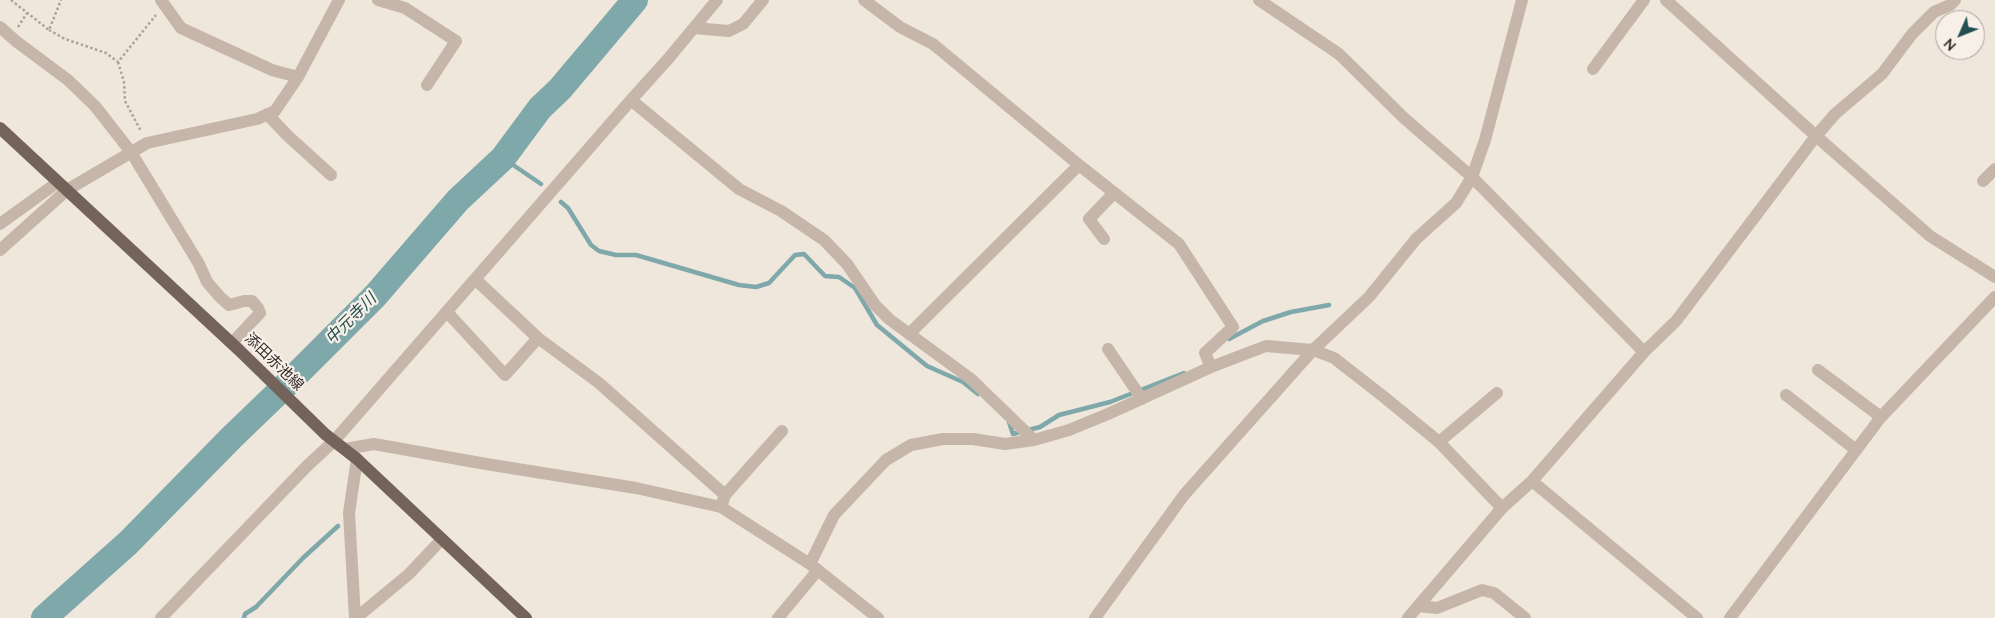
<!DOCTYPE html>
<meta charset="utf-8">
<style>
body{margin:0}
#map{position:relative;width:1995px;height:618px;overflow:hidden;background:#efe6dc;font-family:Mulish,sans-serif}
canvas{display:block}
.north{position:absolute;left:1935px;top:10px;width:50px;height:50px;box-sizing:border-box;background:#f7f0e8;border:1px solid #a9a29b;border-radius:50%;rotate:226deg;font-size:14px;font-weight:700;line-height:20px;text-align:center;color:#342c28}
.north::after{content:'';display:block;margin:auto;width:18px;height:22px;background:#224e51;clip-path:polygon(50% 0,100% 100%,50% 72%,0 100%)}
</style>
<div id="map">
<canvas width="1995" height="618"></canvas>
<div class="north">N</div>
</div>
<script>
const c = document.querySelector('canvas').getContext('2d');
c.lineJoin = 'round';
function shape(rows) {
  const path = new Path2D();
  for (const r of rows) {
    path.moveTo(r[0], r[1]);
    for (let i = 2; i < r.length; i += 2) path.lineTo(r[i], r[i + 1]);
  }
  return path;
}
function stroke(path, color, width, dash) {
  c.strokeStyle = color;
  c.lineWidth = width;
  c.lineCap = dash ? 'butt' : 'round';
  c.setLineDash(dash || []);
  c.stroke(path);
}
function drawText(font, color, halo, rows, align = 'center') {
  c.font = font + ' Mulish,"Noto Sans JP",sans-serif';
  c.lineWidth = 4.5;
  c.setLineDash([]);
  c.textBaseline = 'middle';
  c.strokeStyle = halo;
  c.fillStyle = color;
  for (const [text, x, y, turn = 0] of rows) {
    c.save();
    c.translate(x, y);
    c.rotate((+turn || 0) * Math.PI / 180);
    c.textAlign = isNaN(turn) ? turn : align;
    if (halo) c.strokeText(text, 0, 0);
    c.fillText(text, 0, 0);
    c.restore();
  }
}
const stream = shape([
 [503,158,541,184],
 [561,202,568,208,591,245,599,251,616,255,636,255,739,285,756,287,769,283,795,255,804,254,825,276,839,277,855,288,877,325,927,366,963,382,978,394],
 [1229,339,1263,321,1291,312,1329,305],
 [1009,422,1013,434,1040,427,1059,415,1110,402,1184,373],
 [244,618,245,614,256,607,303,558,338,526]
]);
const river = shape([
 [44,618,128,543,232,437,283,388,375,296,458,200,503,158,540,108,560,89,635,0]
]);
const path = shape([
 [11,0,49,30,61,0],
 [18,27,27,13],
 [49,30,65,39,106,53,118,62,156,15],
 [118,62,124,82,125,101,141,131]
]);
const minor = shape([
 [161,0,181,28,272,70,298,77],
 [378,0,405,8,456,41,427,85],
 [864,0,900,27,933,44,1079,165],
 [1259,0,1339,54,1404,118,1472,177,1644,352],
 [1666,0,1816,136,1930,236,1995,277],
 [0,27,17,42,68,80,95,106,131,152,199,264,207,282,220,297,229,305,244,301,252,301,258,308,260,313,232,343],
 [694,28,729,31,743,24,763,0],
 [1593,69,1644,0],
 [631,100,739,189,781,211,824,240,847,264,875,305,889,319,971,379,1034,440],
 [267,114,288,136,331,175],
 [1983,181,1995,169],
 [0,224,58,182],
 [1104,239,1089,219,1114,193],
 [0,250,67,190,147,143,257,119,275,111,298,77,339,0],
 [475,279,538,338,599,383,725,495,721,507],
 [447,312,505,375,538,338],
 [909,334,1079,165,1179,244,1233,327,1205,353,1211,367],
 [1108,349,1142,399],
 [1818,370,1881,417,1995,297],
 [1786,395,1856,450],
 [1439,442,1497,393],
 [345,449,374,444,486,464,636,488,721,507,810,564,878,618],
 [1532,481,1697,618],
 [725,495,782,431],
 [810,564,834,515,886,460,911,445,943,439,973,439,1005,444,1034,440,1069,430,1108,414,1211,367,1266,346,1313,350,1334,358,1384,397,1439,442,1502,508],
 [1419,606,1437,608,1482,590,1494,593,1525,618],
 [161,618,307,466,334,441,631,100,668,59,717,0],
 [355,618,349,513,357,459],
 [356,618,409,574,442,539],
 [778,618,818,570],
 [1095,618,1184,495,1313,350,1369,297,1416,239,1456,203,1472,177,1485,140,1522,0],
 [1408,618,1502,508,1532,481,1644,352,1676,321,1816,136,1835,114,1882,74,1912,34,1934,12,1950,5,1955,0],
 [1730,618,1881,417]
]);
const major = shape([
 [0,128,239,350,325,434,357,459,526,618]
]);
const streetNames = [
 ["添田赤池線",274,362,44]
];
const waterNames = [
 ["中元寺川",351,319,-45]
];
stroke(stream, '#7ea8a9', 4.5);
stroke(river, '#7ea8a9', 26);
stroke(path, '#b1a094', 2.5, [2.5, 2.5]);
stroke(minor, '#c6b6a9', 12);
stroke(major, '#74635b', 12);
drawText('15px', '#342c28', '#f7f0e8', streetNames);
drawText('italic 16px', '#224e51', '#f7f0e8', waterNames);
</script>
